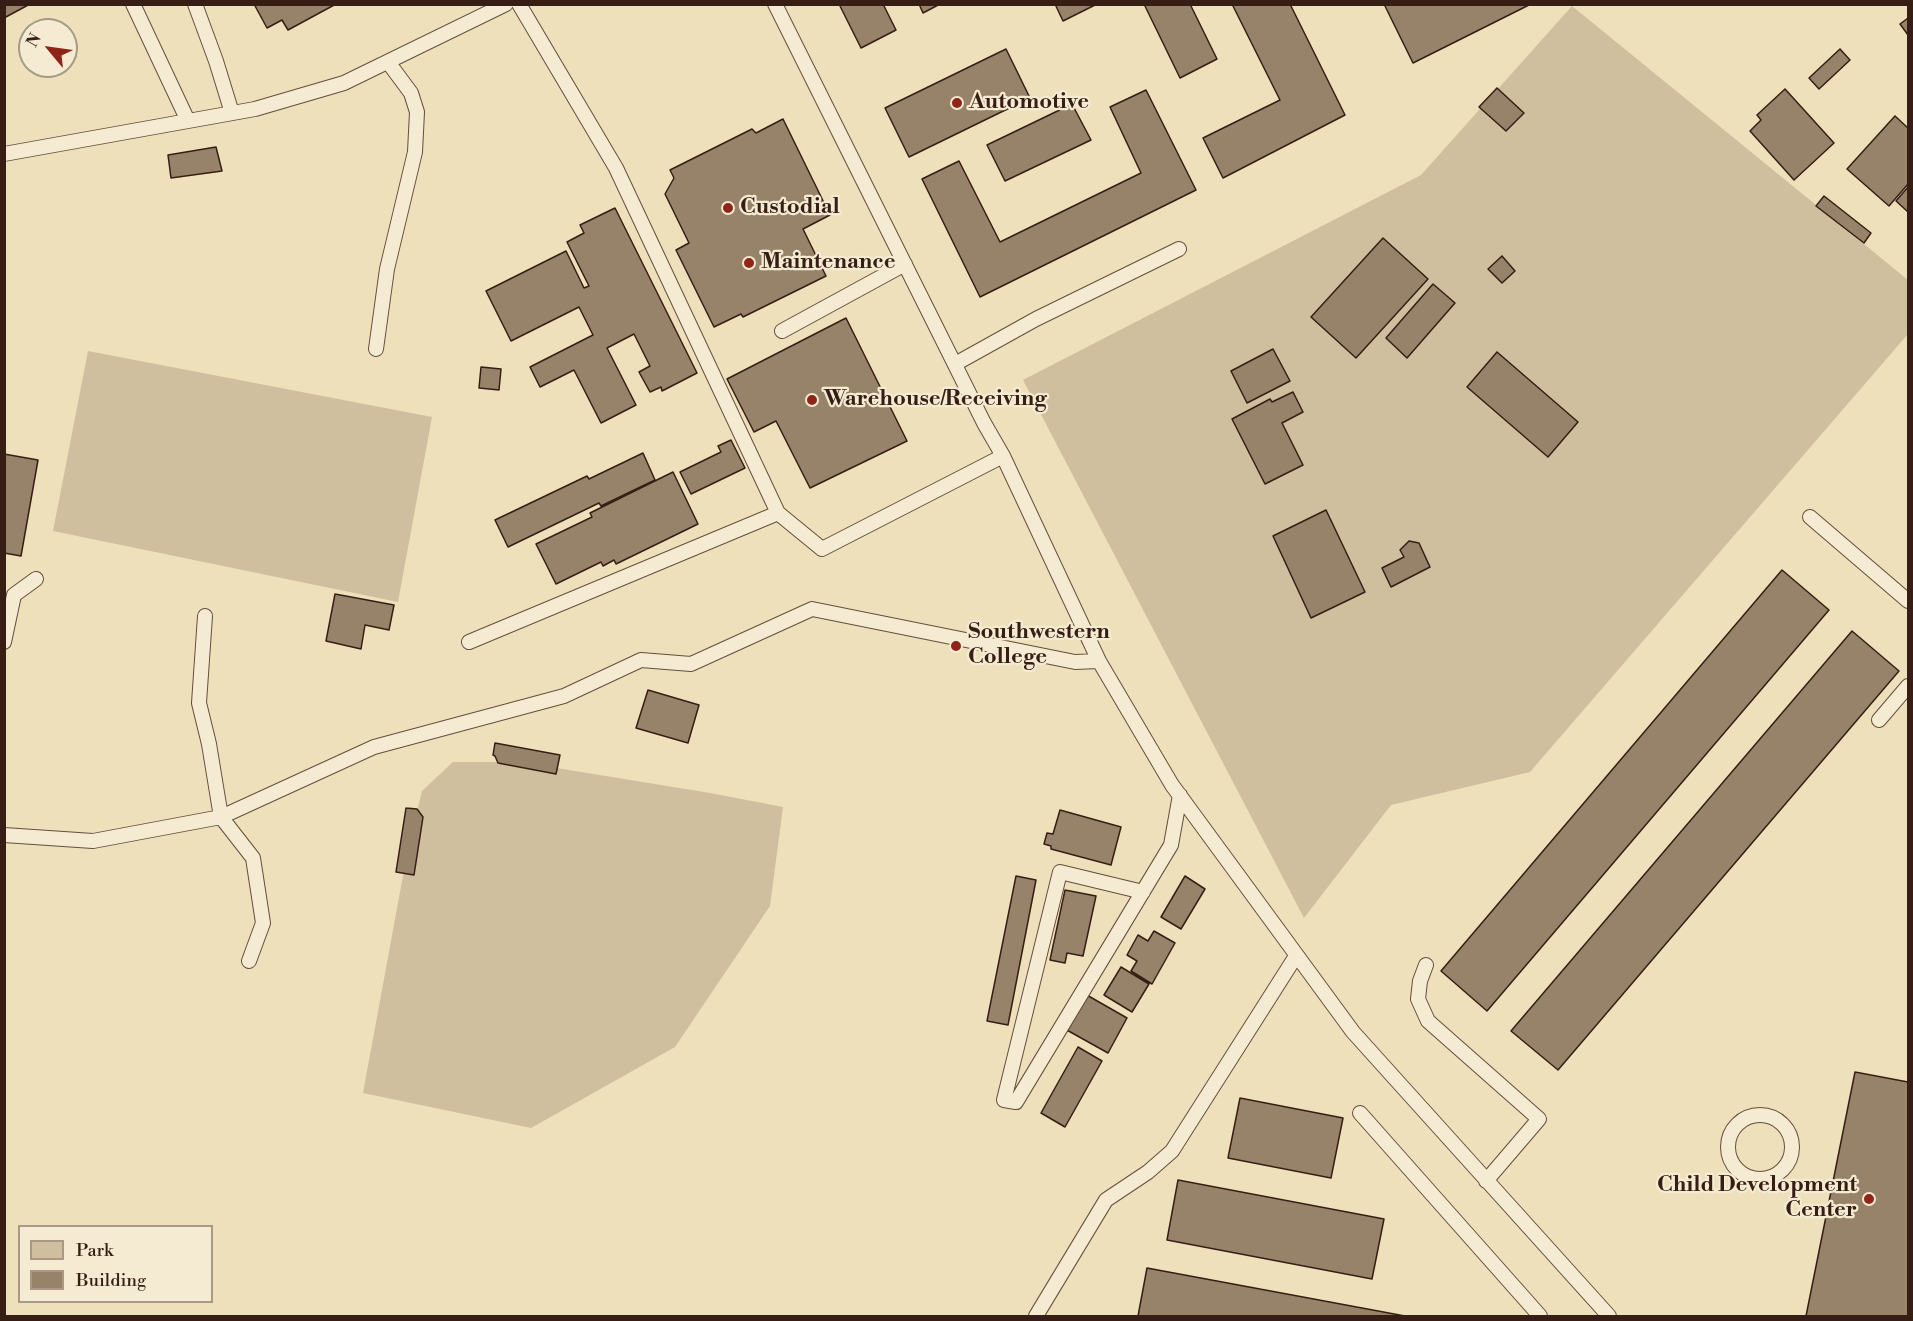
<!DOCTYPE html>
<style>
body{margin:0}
#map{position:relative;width:1913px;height:1321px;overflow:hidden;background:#eee0ba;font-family:"Libre Bodoni",serif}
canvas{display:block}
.frame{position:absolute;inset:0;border:6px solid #371e14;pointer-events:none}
.legend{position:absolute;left:18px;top:1225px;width:195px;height:78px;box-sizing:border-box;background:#f4ebd2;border:2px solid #a89986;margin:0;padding:8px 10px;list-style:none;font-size:18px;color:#371e14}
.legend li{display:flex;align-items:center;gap:12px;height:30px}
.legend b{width:30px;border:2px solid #a89986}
.north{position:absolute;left:18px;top:18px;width:60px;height:60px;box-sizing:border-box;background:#f4ebd2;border:2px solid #a89986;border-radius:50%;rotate:299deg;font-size:16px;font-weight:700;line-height:24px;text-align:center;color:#371e14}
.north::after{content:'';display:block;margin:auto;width:21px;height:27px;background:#8f2418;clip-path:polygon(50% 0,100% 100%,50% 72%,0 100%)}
</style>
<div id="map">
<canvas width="1913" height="1321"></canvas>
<div class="frame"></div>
<ul class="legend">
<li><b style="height:16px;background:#cfbf9e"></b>Park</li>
<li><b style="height:16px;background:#96836a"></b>Building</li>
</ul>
<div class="north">N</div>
</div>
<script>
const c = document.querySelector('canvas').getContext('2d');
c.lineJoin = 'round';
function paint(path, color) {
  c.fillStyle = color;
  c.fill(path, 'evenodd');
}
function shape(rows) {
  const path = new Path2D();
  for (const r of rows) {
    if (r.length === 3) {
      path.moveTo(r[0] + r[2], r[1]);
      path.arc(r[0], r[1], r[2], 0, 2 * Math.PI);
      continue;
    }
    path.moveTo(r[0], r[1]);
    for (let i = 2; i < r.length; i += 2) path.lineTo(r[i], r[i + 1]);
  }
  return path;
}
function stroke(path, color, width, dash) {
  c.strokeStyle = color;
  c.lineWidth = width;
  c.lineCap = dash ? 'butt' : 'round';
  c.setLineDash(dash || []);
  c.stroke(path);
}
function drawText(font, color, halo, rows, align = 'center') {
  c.font = font + ' "Libre Bodoni",serif';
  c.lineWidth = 4.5;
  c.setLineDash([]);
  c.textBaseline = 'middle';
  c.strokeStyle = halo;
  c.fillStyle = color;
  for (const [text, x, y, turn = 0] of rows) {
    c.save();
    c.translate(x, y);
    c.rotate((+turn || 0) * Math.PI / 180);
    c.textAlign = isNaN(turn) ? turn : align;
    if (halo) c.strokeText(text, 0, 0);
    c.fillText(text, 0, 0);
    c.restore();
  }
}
const green = shape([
 [1572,6,1908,280,1908,334,1530,772,1391,805,1304,918,1023,380,1421,175],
 [88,351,432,417,398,602,53,531],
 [453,762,520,762,710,793,783,807,770,906,675,1047,531,1128,363,1093,407,854,422,791]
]);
const building = shape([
 [4,4,30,4,4,18,4,4],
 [254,4,336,4,288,30,282,20,267,28,254,4],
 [839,4,883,4,896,30,861,48,839,4],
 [919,4,940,4,923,13,919,4],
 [1055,4,1097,4,1063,21,1055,4],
 [1144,4,1190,4,1217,59,1180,78,1144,4],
 [1232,4,1290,4,1345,115,1223,178,1203,138,1280,100,1232,4],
 [1384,4,1531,4,1413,63,1384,4],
 [1908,18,1908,35,1900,24,1908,18],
 [1006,49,1030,98,909,157,885,108,1006,49],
 [1840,49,1850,60,1819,89,1809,78,1840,49],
 [1497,88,1524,113,1506,131,1479,107,1497,88],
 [1785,89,1834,143,1794,180,1750,131,1761,120,1757,115,1785,89],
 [1146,90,1196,190,980,297,922,179,959,161,1000,242,1141,173,1110,107,1146,90],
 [1072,104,1091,140,1005,181,987,145,1072,104],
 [1895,116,1908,128,1908,184,1889,206,1847,169,1895,116],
 [783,119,830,215,803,229,826,276,743,317,741,314,714,327,676,250,689,243,665,194,674,178,670,170,752,129,756,133,783,119],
 [216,147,222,171,171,178,168,155,216,147],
 [1908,187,1908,212,1896,201,1908,187],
 [1824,196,1871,233,1864,243,1816,206,1824,196],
 [615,208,697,373,662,391,661,387,650,392,639,372,650,366,634,334,607,348,636,405,601,423,574,370,540,387,530,367,593,335,579,307,511,341,486,291,566,251,584,288,589,286,567,242,584,233,580,225,615,208],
 [1383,238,1428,279,1356,358,1311,317,1383,238],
 [1502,256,1515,271,1502,283,1488,269,1502,256],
 [1433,284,1455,303,1407,358,1386,338,1433,284],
 [846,318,907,441,810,488,776,421,754,432,727,379,846,318],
 [1273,349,1290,381,1247,403,1231,371,1273,349],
 [1497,352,1578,422,1548,457,1467,387,1497,352],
 [481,367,501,369,499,390,479,388,481,367],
 [1293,392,1303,412,1282,423,1303,465,1265,484,1232,419,1270,399,1272,402,1293,392],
 [731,440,745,468,691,494,680,472,721,452,718,446,731,440],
 [643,453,655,480,601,506,599,503,508,547,495,520,587,476,589,479,643,453],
 [4,454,38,460,21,556,4,553,4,454],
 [673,472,698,524,616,564,614,560,603,566,601,562,556,584,536,544,592,517,590,513,673,472],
 [1326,510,1365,592,1311,618,1273,536,1326,510],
 [1409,541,1419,543,1430,567,1391,587,1382,568,1404,557,1400,550,1409,541],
 [1782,570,1829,610,1487,1011,1441,971,1782,570],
 [335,594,394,605,389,630,365,625,361,649,326,641,335,594],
 [1852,631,1899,671,1558,1070,1511,1031,1852,631],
 [648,690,699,705,688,743,636,728,648,690],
 [495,743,560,755,556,774,498,763,495,756,493,755,495,743],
 [406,808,417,809,423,817,414,875,396,872,406,808],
 [1060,810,1121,827,1111,865,1051,849,1051,846,1044,844,1047,833,1053,834,1060,810],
 [1016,876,1036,880,1008,1025,987,1021,1016,876],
 [1185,876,1205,889,1181,929,1161,917,1185,876],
 [1065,890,1096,896,1083,956,1067,953,1065,963,1050,960,1065,890],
 [1154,931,1175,943,1152,984,1131,971,1137,961,1127,955,1138,935,1148,941,1154,931],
 [1121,967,1149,984,1132,1012,1104,995,1121,967],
 [1085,994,1127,1018,1108,1053,1065,1029,1085,994],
 [1078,1047,1102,1061,1065,1127,1041,1113,1078,1047],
 [1855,1072,1908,1082,1908,1316,1806,1316,1855,1072],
 [1240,1098,1343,1118,1331,1178,1228,1158,1240,1098],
 [1178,1180,1384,1219,1372,1279,1167,1240,1178,1180],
 [1147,1268,1405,1316,1138,1316,1147,1268]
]);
const lane = shape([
 [133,4,188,121],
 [195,4,216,61,232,113],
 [519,4,616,168,778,513],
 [775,4,984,423,1003,456,1099,661,1172,785,1353,1032,1609,1316],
 [4,154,255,109,344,83,506,4],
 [782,331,905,264],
 [376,349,387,269,415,152,417,112,411,93,388,62],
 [955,364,1036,319,1179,249],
 [1810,517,1908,601],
 [205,616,199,703,209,744,221,817,253,858,263,923,249,961],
 [4,642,14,595,36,579],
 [469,642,778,513,822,549,1003,456],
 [1879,720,1908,686],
 [4,835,93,841,221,817,374,747,564,696,641,660,691,664,812,609,1075,662,1099,661],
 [1143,892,1060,872,1004,1100,1016,1102,1171,845,1180,795],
 [1426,965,1420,981,1418,999,1428,1021,1539,1119,1486,1181],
 [1360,1113,1540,1316],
 [1760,1147,32],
 [1036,1316,1106,1200,1148,1172,1172,1151,1296,956]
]);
const markers = [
 [957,103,6,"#8f2418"],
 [728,208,6,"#8f2418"],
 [749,263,6,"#8f2418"],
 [812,400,6,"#8f2418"],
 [956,646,6,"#8f2418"],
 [1869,1199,6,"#8f2418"]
];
const poiNames = [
 ["Automotive",969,103],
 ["Custodial",740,208],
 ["Maintenance",761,263],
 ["Warehouse/Receiving",824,400],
 ["Southwestern",968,633],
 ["College",968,658],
 ["Child Development",1857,1186,"right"],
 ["Center",1857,1211,"right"]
];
paint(green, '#cfbf9e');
paint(building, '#96836a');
stroke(building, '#371e14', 1.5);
stroke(lane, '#654e3e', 16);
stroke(lane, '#f4ebd2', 14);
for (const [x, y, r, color] of markers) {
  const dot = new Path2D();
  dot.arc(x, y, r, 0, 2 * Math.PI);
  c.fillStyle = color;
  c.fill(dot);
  stroke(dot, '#f4ebd2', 2);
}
drawText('bold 22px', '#371e14', '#f4ebd2', poiNames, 'left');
</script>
